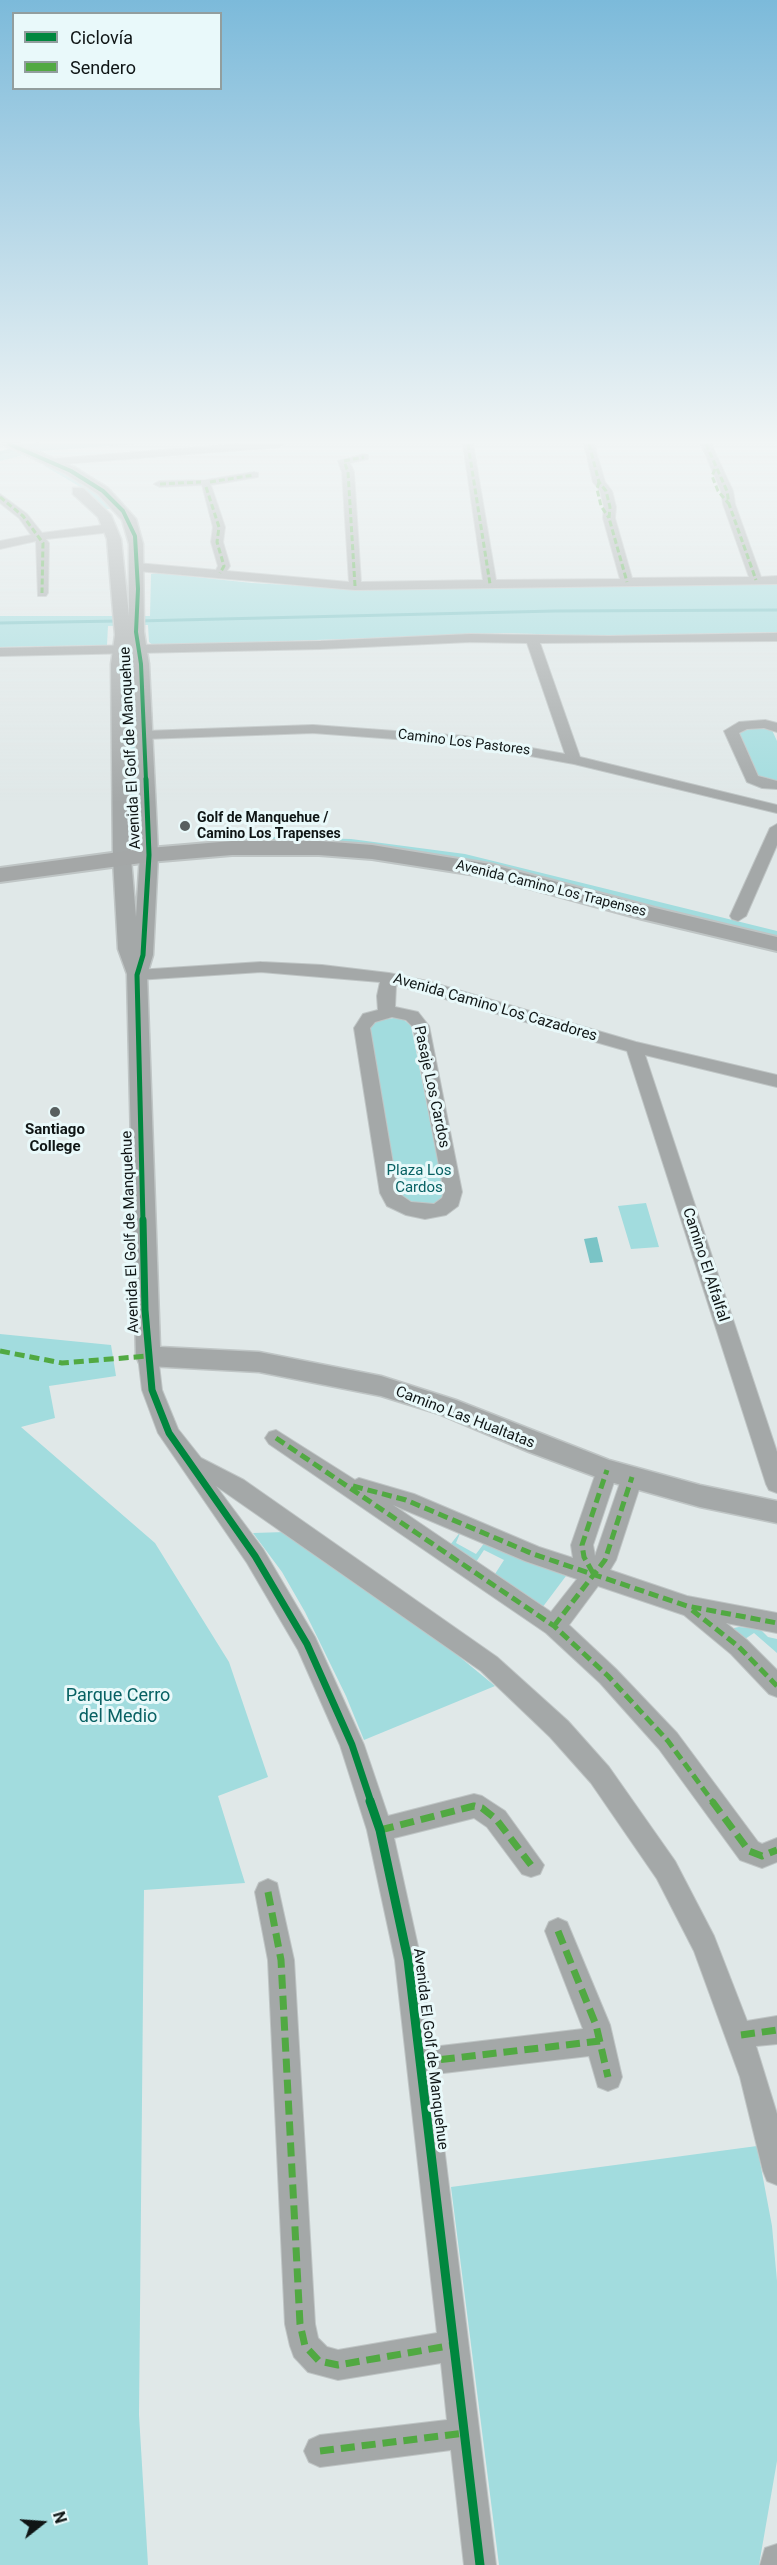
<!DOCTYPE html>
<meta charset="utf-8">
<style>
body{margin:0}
#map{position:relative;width:777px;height:2565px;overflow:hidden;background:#e0e8e8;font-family:Roboto,sans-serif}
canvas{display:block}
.legend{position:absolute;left:12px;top:12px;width:210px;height:78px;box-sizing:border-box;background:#e9f9fa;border:2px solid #929e9e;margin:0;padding:8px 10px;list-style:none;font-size:18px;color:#0f1515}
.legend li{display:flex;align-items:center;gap:12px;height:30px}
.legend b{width:30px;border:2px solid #929e9e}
.north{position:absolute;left:12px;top:2493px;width:60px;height:60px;-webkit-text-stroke:4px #e9f9fa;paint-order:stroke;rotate:73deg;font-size:16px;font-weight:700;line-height:24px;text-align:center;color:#0f1515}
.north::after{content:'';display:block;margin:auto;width:21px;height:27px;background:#0f1515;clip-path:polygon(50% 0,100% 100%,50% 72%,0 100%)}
</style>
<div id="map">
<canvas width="777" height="2565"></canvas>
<ul class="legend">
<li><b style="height:8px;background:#00873e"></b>Ciclovía</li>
<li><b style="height:8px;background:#51a942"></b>Sendero</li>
</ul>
<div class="north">N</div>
</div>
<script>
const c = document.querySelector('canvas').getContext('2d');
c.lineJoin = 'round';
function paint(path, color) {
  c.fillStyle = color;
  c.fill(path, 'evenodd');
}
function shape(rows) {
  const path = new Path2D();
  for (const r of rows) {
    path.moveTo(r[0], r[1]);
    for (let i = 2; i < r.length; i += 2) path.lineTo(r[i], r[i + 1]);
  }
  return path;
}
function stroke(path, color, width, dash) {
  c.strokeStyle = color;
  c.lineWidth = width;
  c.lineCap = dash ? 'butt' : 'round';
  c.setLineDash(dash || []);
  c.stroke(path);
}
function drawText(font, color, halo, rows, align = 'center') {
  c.font = font + ' Roboto,sans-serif';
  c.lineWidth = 6;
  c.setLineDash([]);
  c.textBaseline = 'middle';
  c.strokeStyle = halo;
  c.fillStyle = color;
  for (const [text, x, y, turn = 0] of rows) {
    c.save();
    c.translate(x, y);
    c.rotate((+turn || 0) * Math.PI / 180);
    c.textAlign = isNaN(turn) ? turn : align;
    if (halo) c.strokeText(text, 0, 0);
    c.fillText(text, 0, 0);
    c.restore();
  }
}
const green = shape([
 [25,444,138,444,40,451,0,461,0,451,27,445],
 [43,465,53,466,94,489,116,509,106,509,82,488],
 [158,573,252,583,379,590,777,582,777,632,599,636,505,633,154,646,149,642,148,625,108,626,107,645,0,647,0,616,150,616,151,574],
 [128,677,135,679,141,825,130,826,125,680],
 [765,727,772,730,777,741,777,781,759,779,739,733,742,729],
 [238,836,351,839,465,854,777,931,777,937,472,861,362,845,232,841,232,838],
 [394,1018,403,1019,411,1026,444,1191,443,1199,433,1205,412,1203,399,1194,369,1028,374,1021],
 [646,1203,659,1247,631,1249,618,1206],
 [0,1334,111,1345,116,1376,49,1386,55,1418,21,1427,155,1543,229,1662,268,1777,218,1796,245,1883,144,1890,139,2415,148,2565,0,2565],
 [461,1531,456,1543,476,1554,485,1542,566,1576,542,1608,495,1574,504,1560,484,1550,476,1562,450,1545],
 [285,1532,444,1644,495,1686,364,1740,346,1696,305,1612,282,1572,253,1533],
 [739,1627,760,1629,768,1637,777,1639,777,1653,754,1633,742,1641,734,1631,734,1628],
 [757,2146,772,2226,777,2281,777,2461,759,2565,499,2565,451,2187]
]);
const water = shape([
 [597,1237,603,1262,590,1263,584,1239]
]);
const stream = shape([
 [0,453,38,444],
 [137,621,555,611,777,610],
 [0,623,118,621]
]);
const minor = shape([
 [240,444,284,444,279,447,50,465,44,462,50,459,240,444],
 [463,444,473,444,496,580,620,579,603,518,604,507,600,491,593,482,584,444,594,444,605,482,612,491,616,507,615,518,632,578,749,577,723,504,721,491,701,444,711,444,733,491,735,504,761,577,777,576,777,584,355,590,137,571,131,567,137,563,216,570,218,566,211,542,213,527,202,485,160,487,154,484,160,481,206,480,254,472,258,473,258,477,211,485,225,527,223,542,230,566,227,571,349,582,342,472,338,461,364,454,368,455,368,459,350,463,354,472,361,582,483,580,463,444],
 [0,494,27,514,42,533,103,525,109,529,103,533,46,539,49,543,48,593,46,596,38,596,36,541,0,549,0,541,31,535,19,518,0,503,0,494],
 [777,633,777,641,540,643,580,757,777,805,777,813,574,764,464,744,313,733,144,739,137,735,144,731,313,725,464,736,565,754,527,643,470,642,321,649,0,656,0,648,321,641,470,634,609,636,777,633],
 [765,720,777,723,777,732,764,728,747,729,739,733,758,776,777,781,777,789,762,788,747,782,724,731,739,722,765,720],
 [777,824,777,845,746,916,738,921,732,919,730,916,770,828,777,824],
 [261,962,322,965,389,973,427,981,636,1042,777,1075,777,1087,645,1055,777,1452,777,1493,769,1490,766,1484,627,1051,396,985,395,1007,418,1012,429,1026,462,1192,458,1206,446,1215,425,1219,406,1215,387,1206,380,1193,354,1028,363,1014,378,1010,377,996,380,982,261,972,137,980,129,975,137,970,261,962],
 [392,1017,406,1020,413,1027,444,1192,442,1198,434,1204,411,1202,398,1193,370,1028,375,1022,392,1017],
 [148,1348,155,1350,158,1356,162,1390,178,1429,201,1458,244,1480,497,1657,568,1721,609,1767,675,1861,714,1936,747,2021,777,2016,777,2044,756,2046,777,2114,777,2185,767,2181,763,2171,740,2077,694,1951,657,1879,591,1783,550,1737,481,1671,216,1486,263,1549,315,1637,364,1745,388,1816,474,1794,482,1796,505,1811,544,1865,540,1874,531,1877,522,1874,487,1827,474,1818,394,1838,421,1960,432,2047,583,2029,545,1931,549,1922,558,1918,567,1922,610,2025,622,2077,618,2087,608,2091,598,2087,589,2056,435,2074,496,2565,464,2565,451,2450,320,2467,309,2462,304,2451,309,2440,320,2435,447,2420,441,2363,338,2380,308,2372,294,2357,290,2346,285,2324,268,1960,255,1892,259,1883,268,1879,277,1883,294,1960,315,2324,318,2338,327,2347,338,2350,437,2333,395,1960,367,1830,340,1745,298,1650,247,1563,158,1433,142,1390,138,1356,141,1350,148,1348],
 [276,1430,355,1480,359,1478,414,1494,539,1547,573,1558,571,1545,599,1464,607,1461,615,1464,618,1470,593,1545,595,1556,624,1471,632,1468,640,1471,643,1477,616,1560,610,1570,687,1596,777,1613,777,1633,726,1623,747,1640,777,1670,777,1697,769,1694,731,1654,684,1615,598,1586,569,1625,616,1669,677,1733,758,1842,762,1844,777,1838,777,1862,762,1868,740,1860,659,1749,600,1683,546,1633,269,1444,265,1438,269,1432,276,1430],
 [393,1505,525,1561,577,1579,551,1612,393,1505],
 [777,2544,777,2565,760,2565,765,2548,777,2544]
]);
const tertiary = shape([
 [2,444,20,444,76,468,108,488,136,519,143,544,144,632,149,664,158,855,153,955,147,975,160,1347,259,1352,381,1376,456,1400,609,1460,700,1485,777,1501,777,1523,700,1507,607,1481,529,1452,439,1414,381,1396,259,1372,148,1366,139,1363,136,1356,127,974,118,949,113,859,111,664,115,635,107,539,98,517,73,494,73,488,83,488,111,515,121,539,129,616,129,544,122,520,98,494,66,474,2,444],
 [130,643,133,664,140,855,136,917,131,859,127,664,130,643]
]);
const secondary = shape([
 [232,841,319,841,372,845,490,864,655,908,777,937,777,951,642,919,488,877,372,859,319,855,232,855,149,862,0,882,0,868,149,848,232,841]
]);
const quietFar2 = shape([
 [468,444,490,584],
 [589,444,599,482,606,491,610,507,609,518,627,582],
 [706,444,727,491,729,504,756,580],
 [715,469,712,476,718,491,729,504],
 [210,482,254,475],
 [599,482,597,489,601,506,609,518],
 [160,484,201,482],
 [206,487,219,527,217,542,224,566,220,573],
 [0,497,23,516,43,543,42,593],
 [355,586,348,472,344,461,364,457]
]);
const quietFar1 = shape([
 [0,1351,62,1363,148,1356],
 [276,1438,554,1626,608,1676,668,1741,713,1802],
 [353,1486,406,1500,533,1554,687,1606,777,1623],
 [593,1573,584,1557,582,1545,607,1470],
 [692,1610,739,1647,777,1686],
 [554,1626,605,1560,632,1477]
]);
const quiet = shape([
 [712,1801,749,1851,762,1856,777,1850],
 [380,1830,474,1806,482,1808,496,1819,531,1865],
 [268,1892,281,1960,300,2324,305,2346,319,2361,338,2365,454,2345],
 [558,1931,596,2025,608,2077],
 [741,2035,777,2030],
 [420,2062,600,2041],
 [320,2451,465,2433]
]);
const cyclewayFar3 = shape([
 [9,444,71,471,103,491,123,511,135,536,138,589,136,632,141,664,146,780]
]);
const cyclewayFar2 = shape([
 [143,1222,137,975,143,955,149,855,146,779]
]);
const cyclewayFar1 = shape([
 [143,1220,145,1310,152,1390,169,1433,255,1556,307,1644,352,1745,371,1802]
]);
const cycleway = shape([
 [370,1801,380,1830,408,1960,480,2565]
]);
const markers = [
 [185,826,6,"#585f5f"],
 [55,1112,6,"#585f5f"]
];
const farStreetnames = [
 ["Camino Los Pastores",464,743,7],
 ["Avenida Camino Los Trapenses",551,889,14]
];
const farPoinames = [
 ["Golf de Manquehue /",197,818],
 ["Camino Los Trapenses",197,834]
];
const streetNames = [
 ["Avenida El Golf de Manquehue",131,748,-93],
 ["Avenida Camino Los Cazadores",495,1008,16],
 ["Pasaje Los Cardos",431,1087,78],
 ["Avenida El Golf de Manquehue",131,1232,-92],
 ["Camino El Alfalfal",705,1265,72],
 ["Camino Las Hualtatas",465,1418,21],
 ["Avenida El Golf de Manquehue",430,2049,83]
];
const poiNames = [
 ["Santiago",55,1130],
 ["College",55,1147]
];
const parkNames = [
 ["Plaza Los",419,1171],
 ["Cardos",419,1188]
];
const nearParknames = [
 ["Parque Cerro",118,1696],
 ["del Medio",118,1717]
];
paint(green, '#a2dcde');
paint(water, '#7ac4c6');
stroke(stream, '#7ac4c6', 3);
stroke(minor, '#bfc5c5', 2);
stroke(tertiary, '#bfc5c5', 3);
stroke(secondary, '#bfc5c5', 4);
paint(minor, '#a4a8a8');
paint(tertiary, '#a4a8a8');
paint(secondary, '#a4a7a7');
stroke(quietFar2, '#51a942', 3, [6, 3]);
stroke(quietFar1, '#51a942', 5, [10, 5]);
stroke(quiet, '#51a942', 7, [14, 7]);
stroke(cyclewayFar3, '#00873e', 4);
stroke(cyclewayFar2, '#00873e', 5);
stroke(cyclewayFar1, '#00873e', 7);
stroke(cycleway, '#00873e', 9);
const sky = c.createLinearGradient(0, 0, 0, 803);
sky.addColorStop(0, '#7cbada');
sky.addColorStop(0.55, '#f1f5f5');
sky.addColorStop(1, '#f1f5f500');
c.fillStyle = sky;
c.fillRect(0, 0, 777, 803);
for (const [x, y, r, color] of markers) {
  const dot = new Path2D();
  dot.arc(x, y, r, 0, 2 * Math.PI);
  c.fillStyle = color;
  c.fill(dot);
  stroke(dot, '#e9f9fa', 2);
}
drawText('14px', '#0f1515', '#e9f9fa', farStreetnames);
drawText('bold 14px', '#0f1515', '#e9f9fa', farPoinames, 'left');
drawText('15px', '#0f1515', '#e9f9fa', streetNames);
drawText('bold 15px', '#0f1515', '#e9f9fa', poiNames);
drawText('15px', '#086163', '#e9f9fa', parkNames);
drawText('18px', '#086163', '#e9f9fa', nearParknames);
</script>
